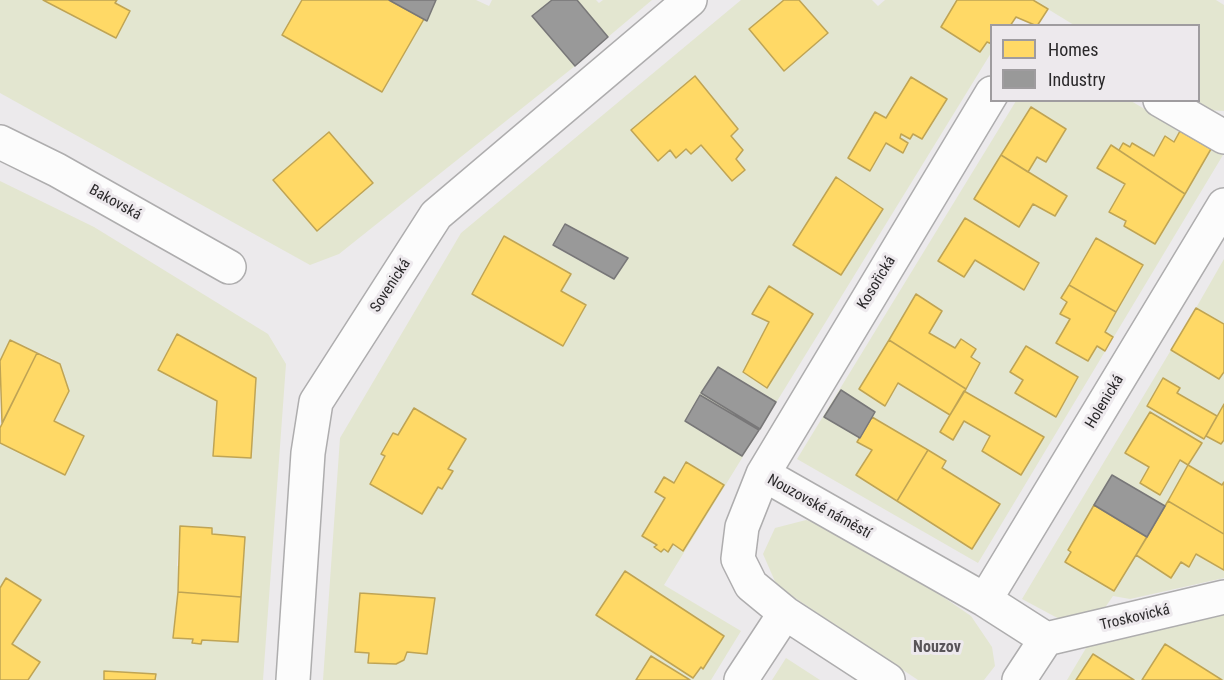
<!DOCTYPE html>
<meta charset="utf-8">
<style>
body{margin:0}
#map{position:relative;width:1224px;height:680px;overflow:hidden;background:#eceaec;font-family:"Roboto Condensed",sans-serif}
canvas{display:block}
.legend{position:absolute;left:990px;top:24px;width:210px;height:78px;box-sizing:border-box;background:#ede9ed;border:2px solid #9f9c9f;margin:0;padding:8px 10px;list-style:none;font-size:18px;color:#2a282a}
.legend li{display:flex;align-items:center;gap:12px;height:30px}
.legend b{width:30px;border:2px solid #9f9c9f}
</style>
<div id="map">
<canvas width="1224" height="680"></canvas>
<ul class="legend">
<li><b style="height:16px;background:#ffd966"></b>Homes</li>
<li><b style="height:16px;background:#999"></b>Industry</li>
</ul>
</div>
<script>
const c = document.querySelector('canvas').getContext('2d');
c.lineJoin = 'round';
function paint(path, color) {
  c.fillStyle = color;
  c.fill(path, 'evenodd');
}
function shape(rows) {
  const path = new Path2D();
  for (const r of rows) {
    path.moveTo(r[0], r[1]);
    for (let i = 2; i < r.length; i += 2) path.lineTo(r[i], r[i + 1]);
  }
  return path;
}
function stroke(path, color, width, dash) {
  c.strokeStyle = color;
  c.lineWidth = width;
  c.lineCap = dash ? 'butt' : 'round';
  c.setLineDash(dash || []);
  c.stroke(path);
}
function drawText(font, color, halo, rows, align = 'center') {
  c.font = font + ' "Roboto Condensed",sans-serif';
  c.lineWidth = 6;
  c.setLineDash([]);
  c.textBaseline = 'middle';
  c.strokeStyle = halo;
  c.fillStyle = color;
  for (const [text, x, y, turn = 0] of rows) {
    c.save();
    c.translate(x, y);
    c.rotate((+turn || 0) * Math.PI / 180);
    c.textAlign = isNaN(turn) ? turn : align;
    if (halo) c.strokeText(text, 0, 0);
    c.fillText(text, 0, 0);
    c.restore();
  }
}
const green = shape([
 [0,0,43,0,116,38,130,11,115,3,117,0,302,0,282,35,382,92,424,19,427,20,436,0,476,0,489,6,492,0,552,0,533,16,575,66,339,254,310,265,0,93],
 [329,132,373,183,317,231,274,180],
 [577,0,596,0,599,3,603,0,652,0,608,37],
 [741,0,784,0,749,30,784,70,828,33,799,0,872,0,878,6,885,0,957,0,991,44,991,53,664,585,741,631,711,680,690,680,652,656,636,680,323,680,340,438,461,233],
 [695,76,738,129,731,136,736,159,745,170,732,181,701,145,691,154,686,149,676,158,670,150,657,161,631,130],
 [911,77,947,99,922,139,913,134,901,134,900,138,908,143,903,152,886,143,870,171,848,158,875,112,886,118],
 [836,177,883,209,841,275,794,245],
 [565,224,628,258,614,279,553,246],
 [504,236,570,274,561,291,586,305,563,346,472,294],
 [769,286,812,314,767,388,743,372,769,322,752,313],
 [718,367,776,402,759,429,701,393],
 [700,395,758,430,743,456,685,421],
 [414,408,466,439,448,469,453,472,442,489,438,487,422,514,370,484,385,456,381,453,393,433,398,435],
 [687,462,724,485,683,550,673,544,668,552,664,549,661,551,655,548,657,545,642,536,665,498,655,492,664,477,674,483],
 [625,571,724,636,703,668,701,667,694,678,596,615],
 [360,593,434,598,427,654,407,652,404,660,396,664,369,663,369,653,356,652],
 [1033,0,1216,0,1224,5,1224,111,1207,110,1193,101,1198,100,1198,26,1074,25],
 [1016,101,1131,101,1223,155,978,563,797,459],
 [1032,107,1066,130,1046,162,1037,157,1028,172,1067,196,1055,216,1033,204,1019,227,974,199],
 [1180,131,1211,149,1155,244,1124,226,1126,221,1110,212,1125,184,1097,168,1111,145,1119,150,1123,143,1130,147,1132,143,1154,156,1165,137,1174,142],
 [965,218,1039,263,1023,289,975,260,964,277,938,261],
 [1096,238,1143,265,1105,332,1112,337,1105,350,1097,346,1088,361,1056,343,1070,319,1060,314,1067,302,1061,298],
 [917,294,942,311,929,333,955,348,961,339,976,349,971,357,980,363,964,391,1043,437,982,451,990,436,964,421,953,440,940,431,950,415,898,383,885,406,859,389],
 [1026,346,1078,377,1056,417,1015,393,1023,380,1011,372],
 [841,390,875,412,872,417,946,461,942,468,1000,503,972,549,856,475,872,450,860,438,824,417],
 [0,181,94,227,268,334,286,364,263,680,155,680,155,674,105,671,104,680,28,680,39,662,12,644,41,600,7,578,0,588,0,443,65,474,54,421,53,359,10,340,0,361],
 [177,334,256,378,251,458,213,456,217,401,158,370],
 [180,526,212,528,212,534,245,537,238,642,202,640,192,643,193,639,173,637,180,567,177,566],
 [1224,259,1224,324,1196,308],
 [1171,350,1219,379,1224,372,1224,404,1217,416,1177,393,1180,388,1163,379,1147,406,1204,438,1206,436,1221,444,1224,440,1224,482,1222,485,1188,465,1165,506,1112,475,1068,550,1071,552,1066,562,1114,591,1136,555,1171,578,1181,562,1189,567,1196,554,1224,570,1224,578,1130,599,1113,596,1102,612,1063,621,1022,599],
 [1150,412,1202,443,1189,465,1180,460,1160,495,1140,483,1149,467,1125,453],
 [806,520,835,529,888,559,971,616,992,647,995,666,984,680,918,680,777,586,763,554,775,528],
 [1224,609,1224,680,1134,680,1093,654,1076,680,1067,680,1089,643],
 [786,658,820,680,772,680]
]);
const homes = shape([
 [43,0,117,0,115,3,130,11,116,38,43,0],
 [302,0,389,0,424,19,382,92,282,35,302,0],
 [784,0,799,0,828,33,784,71,749,29,784,0],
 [957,0,1033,0,1048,9,1037,26,1016,17,1010,26,992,26,992,44,987,42,980,52,941,27,957,0],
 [695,76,738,129,731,136,743,150,736,159,745,170,732,181,701,145,691,154,686,149,676,158,670,150,658,161,631,130,695,76],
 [911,77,947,99,922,139,913,134,910,139,901,134,900,138,908,143,903,153,886,143,870,171,848,158,875,112,886,118,911,77],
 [1031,107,1066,129,1046,162,1037,157,1028,172,1001,155,1031,107],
 [1180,131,1211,149,1185,194,1119,150,1123,143,1130,147,1132,143,1154,156,1165,136,1174,142,1180,131],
 [329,132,373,183,317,231,273,180,329,132],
 [1111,145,1185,194,1155,244,1124,226,1126,221,1109,212,1125,184,1097,168,1111,145],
 [1001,155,1067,196,1055,216,1033,204,1019,227,974,199,1001,155],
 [836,177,883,209,841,275,793,245,836,177],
 [965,218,1039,263,1024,290,975,260,964,277,938,261,965,218],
 [504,236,571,274,561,291,586,305,563,346,472,294,504,236],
 [1096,238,1143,265,1116,312,1069,285,1096,238],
 [1069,285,1116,312,1105,332,1113,337,1105,351,1097,346,1088,361,1056,343,1070,319,1060,314,1067,302,1061,298,1069,285],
 [769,286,813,314,767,388,743,372,769,322,752,314,769,286],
 [916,294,942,311,929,333,955,348,961,339,976,349,971,357,980,363,966,389,889,340,916,294],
 [1196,308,1224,324,1224,372,1219,379,1171,350,1196,308],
 [177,334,256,378,251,458,213,456,217,401,158,370,177,334],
 [10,340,37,353,2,423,0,361,10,340],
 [889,340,966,389,950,415,898,383,885,406,859,389,889,340],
 [1026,346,1078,377,1056,417,1015,393,1023,380,1010,372,1026,346],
 [37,353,60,364,69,391,54,421,84,436,65,475,0,443,0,428,37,353],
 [1163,378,1180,388,1177,393,1217,416,1204,439,1147,406,1163,378],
 [964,391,1044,437,1021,475,982,451,990,436,964,421,953,440,940,432,964,391],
 [1224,404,1224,440,1221,444,1206,436,1224,404],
 [414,408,466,439,448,469,453,471,442,489,438,487,422,514,370,484,385,456,381,454,393,433,398,435,414,408],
 [1150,412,1202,443,1188,465,1180,460,1160,495,1140,483,1149,467,1125,453,1150,412],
 [872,417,928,450,897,501,856,475,872,450,857,442,872,417],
 [928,450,946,461,942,468,1000,504,972,549,897,501,928,450],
 [686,462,724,485,683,551,673,544,668,552,664,549,661,552,654,547,657,545,642,536,665,498,655,492,664,477,674,483,686,462],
 [1188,465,1222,485,1224,482,1224,534,1168,501,1188,465],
 [1168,501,1224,534,1224,570,1196,554,1189,567,1181,562,1171,578,1136,555,1168,501],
 [1094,505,1147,537,1114,591,1065,562,1071,552,1068,550,1094,505],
 [180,526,212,528,212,534,245,537,241,597,178,592,180,526],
 [625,571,724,636,703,669,701,667,693,678,596,615,625,571],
 [6,578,41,600,12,644,40,662,28,680,0,680,0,588,6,578],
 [178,592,241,597,238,642,202,640,201,644,192,643,193,639,173,638,178,592],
 [360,593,435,598,427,654,407,652,404,660,396,664,368,663,369,653,355,652,360,593],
 [1165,644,1222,680,1142,680,1165,644],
 [1093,654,1134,680,1076,680,1093,654],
 [651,656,690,680,636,680,651,656],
 [104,671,156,674,155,680,104,680,104,671]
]);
const industry = shape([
 [389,0,436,0,427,21,389,0],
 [552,0,577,0,608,37,575,66,532,16,552,0],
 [565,224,628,258,614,279,553,245,565,224],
 [718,367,776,402,760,429,701,393,718,367],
 [841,390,875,412,860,438,824,417,841,390],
 [700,395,759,430,742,456,685,421,700,395],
 [1112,475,1165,506,1147,537,1094,505,1112,475]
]);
const street = shape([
 [1160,100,1224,137],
 [0,142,57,170,229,267],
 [763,474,985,600,1046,639],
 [985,600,1224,205],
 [1046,639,1224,597],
 [293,680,308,453,316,402,436,215,690,0],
 [741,680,785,613],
 [888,680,785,613,751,585,738,559,742,527,763,474,992,93],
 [1019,680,1046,639]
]);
const streetNames = [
 ["Bakovská",115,203,29],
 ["Kosořická",877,283,-59],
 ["Sovenická",391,286,-57],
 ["Holenická",1105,402,-59],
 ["Nouzovské náměstí",819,507,29],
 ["Troskovická",1135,618,-13]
];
const neighbourhoodNames = [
 ["Nouzov",937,648]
];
paint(green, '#e3e6d0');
paint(homes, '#ffd966');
stroke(homes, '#bfa454', 1.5);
paint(industry, '#999');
stroke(industry, '#787778', 1.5);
stroke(street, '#aeadae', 36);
stroke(street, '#fcfcfc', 33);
drawText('15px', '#2a282a', '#ede9ed', streetNames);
drawText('bold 16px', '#595559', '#ede9ed', neighbourhoodNames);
</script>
